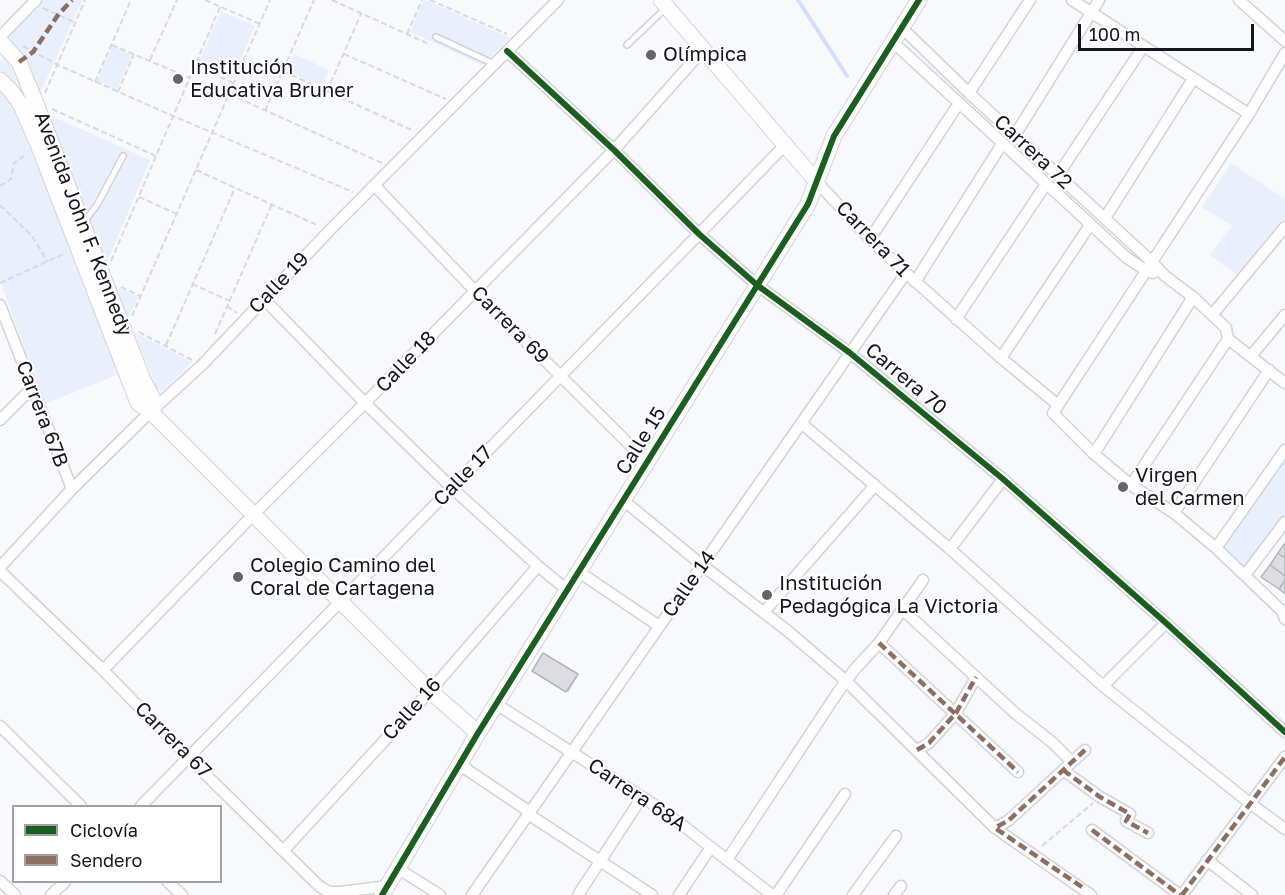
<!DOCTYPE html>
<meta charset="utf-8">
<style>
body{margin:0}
#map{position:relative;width:1285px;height:895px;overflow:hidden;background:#f8f9fc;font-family:"Golos Text",sans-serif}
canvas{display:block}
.legend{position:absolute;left:12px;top:805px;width:210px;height:78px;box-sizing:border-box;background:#fff;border:2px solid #a1a2a5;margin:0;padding:8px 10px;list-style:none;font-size:18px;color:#14161e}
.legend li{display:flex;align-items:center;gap:12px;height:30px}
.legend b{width:30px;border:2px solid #a1a2a5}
.scale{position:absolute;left:1078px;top:24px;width:176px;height:27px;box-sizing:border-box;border:3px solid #14161e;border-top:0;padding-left:8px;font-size:18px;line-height:21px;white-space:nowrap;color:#14161e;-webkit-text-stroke:4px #fff;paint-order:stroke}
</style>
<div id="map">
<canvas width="1285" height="895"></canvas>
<ul class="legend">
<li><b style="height:8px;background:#1b5e20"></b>Ciclovía</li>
<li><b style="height:8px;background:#8d6e63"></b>Sendero</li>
</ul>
<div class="scale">100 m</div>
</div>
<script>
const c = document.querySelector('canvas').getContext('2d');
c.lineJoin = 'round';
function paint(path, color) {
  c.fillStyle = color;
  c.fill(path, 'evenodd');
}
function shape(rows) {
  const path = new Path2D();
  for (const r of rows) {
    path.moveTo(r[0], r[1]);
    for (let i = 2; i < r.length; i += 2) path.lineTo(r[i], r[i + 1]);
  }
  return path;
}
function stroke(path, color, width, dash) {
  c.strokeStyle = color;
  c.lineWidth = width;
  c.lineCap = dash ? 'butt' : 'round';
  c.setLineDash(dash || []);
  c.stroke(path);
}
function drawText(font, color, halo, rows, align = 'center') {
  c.font = font + ' "Golos Text",sans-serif';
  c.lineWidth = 4.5;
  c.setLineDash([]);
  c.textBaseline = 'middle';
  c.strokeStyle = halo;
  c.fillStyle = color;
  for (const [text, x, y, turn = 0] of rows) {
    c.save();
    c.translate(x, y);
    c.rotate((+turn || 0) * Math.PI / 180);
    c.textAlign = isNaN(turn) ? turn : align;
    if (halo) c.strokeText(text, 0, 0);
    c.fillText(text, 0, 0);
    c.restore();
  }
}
const green = shape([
 [44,0,82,0,40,94,21,52,9,37],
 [424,0,425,0,510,38,482,65,410,32],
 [221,11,255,26,232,79,198,64],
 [112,46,132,55,117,90,97,81],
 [294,54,329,70,322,86,287,71],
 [6,56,26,101,0,71,0,61],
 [0,90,11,101,19,116,119,374,45,404,0,281],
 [47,114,150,160,106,265],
 [1231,163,1285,199,1285,220,1239,276,1210,255,1232,226,1202,207],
 [113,285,138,297,128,319],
 [134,332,192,362,163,391,158,390,156,387],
 [1285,459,1285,516,1245,571,1221,549]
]);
const shadow = shape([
 [544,655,578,676,568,692,534,671]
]);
const stream = shape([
 [798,0,847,76]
]);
const building = shape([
 [1285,543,1285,558,1278,553,1285,543],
 [1278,553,1285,558,1285,576,1270,565,1278,553],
 [1270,565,1285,576,1285,580,1279,589,1261,577,1270,565],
 [1285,580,1285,594,1279,589,1285,580],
 [543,653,578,674,566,692,532,671,543,653]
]);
const path = shape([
 [205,0,260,24],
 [332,0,431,45],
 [430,0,507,34],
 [43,8,76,23],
 [407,34,422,0],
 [112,45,190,78],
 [23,46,58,65,173,116,353,192],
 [344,54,446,99],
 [150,60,177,0],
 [195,66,233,83],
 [283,71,414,131],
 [95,82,131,0],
 [327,91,361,14],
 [118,92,134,54],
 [45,93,85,0],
 [229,94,382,163],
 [52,109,156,156],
 [265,111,314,0],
 [196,170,319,226],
 [0,186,11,179,14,163,27,154],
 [139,197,177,214],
 [0,205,32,236,43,254,47,262],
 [111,261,220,7],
 [0,283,66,253],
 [192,284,230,301],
 [121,287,140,296],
 [227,306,237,313],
 [132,316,270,0],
 [139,332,192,360],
 [215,334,272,204],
 [166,345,235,188],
 [1042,846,1093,803]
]);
const lane = shape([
 [436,37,494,64],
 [627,45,667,7],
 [83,223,97,205,123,156]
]);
const street = shape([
 [1072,0,1249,114],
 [1239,0,1285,41],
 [902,28,969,93,1152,262,1165,276,1193,297,1226,328,1228,339,1285,383],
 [0,37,36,0],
 [893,42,1127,258,1147,271,1153,273],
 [507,51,614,150,699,234,757,285,850,353,1003,479,1166,623,1285,732],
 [1285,53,1249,114,1053,413,1094,454,1131,485,1174,513,1216,548,1282,611,1285,619],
 [969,93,1030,0],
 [1015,135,1099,0],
 [1058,175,1143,47],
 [816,181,870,239,906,273,1001,358,1058,405],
 [375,186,475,291,647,462],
 [1105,218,1193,79],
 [870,239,959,103],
 [915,282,1002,144],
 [264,299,365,403,452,488,538,566,567,590],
 [0,305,72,489],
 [1212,315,1285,227],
 [956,319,1046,184],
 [1251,356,1285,315],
 [1001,358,1090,225],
 [0,420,31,389],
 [801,423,950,549,1103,686,1251,804,1285,829],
 [1094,454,1193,297],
 [1131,485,1228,339],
 [623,500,702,565,789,632,846,681,995,828,1091,895],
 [1174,513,1269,370],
 [1216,548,1285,450],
 [950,549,1003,479],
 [0,567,72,489,146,416,202,365,330,230,558,0],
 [0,571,103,670,188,757,319,886,329,892,340,892,380,887,388,884],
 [579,572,659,626],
 [1245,575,1285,522],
 [903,610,1015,713,1053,743,1072,762],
 [764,612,870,491,874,484],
 [879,643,1018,772],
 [103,670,253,515,365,403,614,150,703,50],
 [1103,686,1166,623],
 [496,704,656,806,685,827,772,895],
 [0,726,81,806],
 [917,750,929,743,956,713,976,677],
 [460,765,530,812],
 [1063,770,1100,797,1130,814,1126,821,1148,833],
 [141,806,699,234,785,145],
 [528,814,652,895],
 [995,828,1009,820,1085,750],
 [1092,830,1180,895],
 [284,850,430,691,538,566],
 [727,860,838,692,855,669,879,643,923,580],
 [1207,860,1252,895],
 [397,868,440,895],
 [0,881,15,895],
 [168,882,182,895],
 [51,895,65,882],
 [472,895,906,273],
 [578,895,642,797],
 [679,895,711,847],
 [776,895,845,794],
 [853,895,896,836],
 [894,895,901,886],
 [1182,895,1285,757]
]);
const secondary = shape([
 [661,0,816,181],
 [0,41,19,62,37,106,143,380,152,397,151,412],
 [0,80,11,91,21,105,39,147,138,403,151,412,430,691,478,733],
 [382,895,478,733,808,204,834,136,919,0]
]);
const quiet = shape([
 [19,62,33,52,58,15,72,0],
 [125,333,127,326],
 [879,643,1018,772],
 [917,750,929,743,956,713,976,677],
 [1063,770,1100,797,1130,814,1126,821,1148,833],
 [1092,830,1180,895],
 [1082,887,995,828,1009,820,1085,750],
 [1182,895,1285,757]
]);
const cycleway = shape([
 [507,51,614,150,699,234,757,285,850,353,1003,479,1166,623,1285,732],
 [382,895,478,733,808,204,834,136,919,0]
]);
const markers = [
 [651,55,6,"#64656c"],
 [178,79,6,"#64656c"],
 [1123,487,6,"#64656c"],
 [238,577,6,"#64656c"],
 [767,595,6,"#64656c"]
];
const poiNames = [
 ["Olímpica",663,55],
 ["Institución",190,68],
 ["Educativa Bruner",190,91],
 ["Virgen",1135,476],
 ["del Carmen",1135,499],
 ["Colegio Camino del",250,566],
 ["Coral de Cartagena",250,589],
 ["Institución",779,584],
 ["Pedagógica La Victoria",779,607]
];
const streetNames = [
 ["Carrera 72",1033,152,43],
 ["Avenida John F. Kennedy",83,224,69],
 ["Carrera 71",873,239,46],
 ["Calle 19",279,283,-46],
 ["Carrera 69",510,325,45],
 ["Calle 18",406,362,-46],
 ["Carrera 70",906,379,40],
 ["Carrera 67B",42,414,69],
 ["Calle 15",641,441,-58],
 ["Calle 17",463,476,-46],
 ["Calle 14",689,584,-55],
 ["Calle 16",412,709,-48],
 ["Carrera 67",173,740,45],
 ["Carrera 68A",637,795,34]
];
paint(green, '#e9effd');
paint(shadow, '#0003');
stroke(stream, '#d4defc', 4);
paint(building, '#dbdde2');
stroke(building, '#b5b6bc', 1.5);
stroke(lane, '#d1d3d9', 8);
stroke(street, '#d1d3d9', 13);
stroke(secondary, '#d1d3d9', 17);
stroke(path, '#d9dadb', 2, [6, 3]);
stroke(lane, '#fefeff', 5);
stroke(street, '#fefeff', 10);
stroke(secondary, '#fefeff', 15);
stroke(quiet, '#8d6e63', 4.5, [9, 4.5]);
stroke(cycleway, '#1b5e20', 6);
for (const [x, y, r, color] of markers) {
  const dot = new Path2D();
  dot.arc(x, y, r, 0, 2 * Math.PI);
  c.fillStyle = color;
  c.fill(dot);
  stroke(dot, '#fff', 2);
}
drawText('20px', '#14161e', '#fff', poiNames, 'left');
drawText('20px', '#14161e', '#fff', streetNames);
</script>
